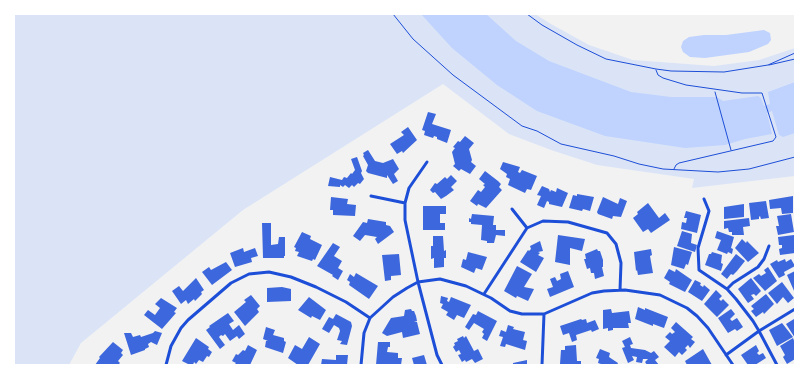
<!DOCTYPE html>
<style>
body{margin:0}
#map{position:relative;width:809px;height:379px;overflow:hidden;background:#f2f2f2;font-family:"DejaVu Sans",sans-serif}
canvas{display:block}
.frame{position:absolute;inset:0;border:15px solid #fff;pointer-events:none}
</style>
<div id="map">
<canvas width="809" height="379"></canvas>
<div class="frame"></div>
</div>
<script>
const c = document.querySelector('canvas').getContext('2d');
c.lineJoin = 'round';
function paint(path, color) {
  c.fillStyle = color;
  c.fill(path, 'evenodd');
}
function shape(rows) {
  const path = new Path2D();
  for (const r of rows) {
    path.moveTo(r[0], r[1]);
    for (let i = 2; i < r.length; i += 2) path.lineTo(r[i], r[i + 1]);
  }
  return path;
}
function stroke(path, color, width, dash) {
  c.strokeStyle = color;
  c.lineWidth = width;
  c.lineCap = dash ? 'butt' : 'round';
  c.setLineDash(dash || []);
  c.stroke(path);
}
const green = shape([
 [14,14,535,14,551,24,589,45,633,60,714,66,759,60,795,48,795,176,692,188,694,179,597,165,551,150,509,134,443,84,243,210,81,343,69,365,14,365]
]);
const water = shape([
 [421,14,486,14,516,41,549,61,631,92,671,97,717,97,723,101,758,96,761,98,764,106,770,104,768,92,795,82,795,133,783,137,779,135,772,111,767,113,772,134,745,139,725,145,685,148,605,136,537,111,497,85,452,48],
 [764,30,770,33,771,40,768,44,749,52,705,58,690,57,683,52,681,47,683,41,689,37,704,35,726,35]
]);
const building = shape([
 [428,112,436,114,432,124,451,130,447,143,437,139,437,137,434,136,433,138,424,135,425,131,422,130],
 [408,127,417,140,403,153,402,151,397,154,390,144,404,135,401,132],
 [465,136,474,143,469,149,472,160,471,162,476,166,470,174,461,169,459,171,453,166,455,164,452,152,455,148,453,147,458,141,460,142],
 [368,150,375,161,383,163,393,159,399,169,394,174,398,181,393,184,387,175,387,178,368,173,366,171,368,165,363,156,364,155,363,153],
 [357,157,362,171,361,173,364,179,360,184,358,183,354,187,352,185,349,188,345,185,343,187,340,185,340,187,328,186,330,177,342,180,344,177,347,178,351,173,352,174,355,170,351,159],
 [503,162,520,167,518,172,520,173,522,170,537,176,531,190,527,189,525,193,508,185,510,179,506,177,507,174,500,169],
 [485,171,498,181,501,184,499,187,502,190,486,208,478,204,477,206,470,201,478,190,481,192,485,187,483,185,485,184,479,179],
 [451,175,457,181,451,187,454,190,446,196,441,199,435,192,433,193,430,190,435,183,437,184,445,177,447,179],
 [542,186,549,189,550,192,551,190,556,192,557,188,568,193,562,207,549,204,549,202,547,201,544,208,537,205,541,196,537,195],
 [577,194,594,197,590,211,583,209,582,211,569,208,573,195,577,196],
 [793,196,793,213,782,214,781,208,770,209,769,200],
 [331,197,348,199,347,204,356,205,355,216,333,215,333,210,330,210],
 [603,197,618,204,620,198,627,201,621,217,613,216,612,219,598,214,597,212],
 [766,201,769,218,761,219,760,216,759,217,759,219,751,220,749,203],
 [648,203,659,218,665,213,670,220,651,233,648,229,643,232,633,218,638,214,637,212],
 [744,204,744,217,724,219,724,207],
 [423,206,446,206,446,214,440,214,440,223,445,223,445,230,423,230],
 [686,211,701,215,697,233,681,229,682,222,686,223,687,218,684,218],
 [472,214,494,216,493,225,496,225,496,230,505,230,505,236,496,235,494,243,487,243,487,241,481,240,482,225,471,224,471,222,469,222,469,218,471,219],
 [791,214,794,232,778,235,776,226,779,226,777,216],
 [749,218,750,226,743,227,744,235,732,235,732,232,729,232,728,228,724,229,724,221],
 [368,219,386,222,386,225,390,226,394,232,378,244,375,239,377,237,365,235,360,241,353,236,363,222,367,223],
 [262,223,271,223,271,245,278,244,279,237,285,237,285,256,284,256,284,258,263,258],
 [682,231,692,234,691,243,697,245,695,252,677,246],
 [717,231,734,237,731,248,733,249,732,254,728,252,727,254,717,250,721,240,715,238],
 [302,232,311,236,310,239,322,245,315,260,313,259,312,261,297,256,299,252,295,251,296,248,294,247],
 [558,235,585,239,582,251,570,248,570,265,555,262],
 [794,235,795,253,780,255,779,249,782,248,782,245,779,245,778,237],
 [433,236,443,236,444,251,446,250,446,258,444,258,444,267,434,268,434,258,431,259,431,246,433,246],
 [742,239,746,243,747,241,759,253,748,262,735,248],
 [540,241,543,251,538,252,540,253,538,255,544,258,536,272,520,262,528,250,529,251,531,249,530,246],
 [333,243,340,247,334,256,342,261,338,268,343,271,338,280,332,276,333,275,317,266],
 [674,247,692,252,688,265,686,264,684,269,671,265],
 [243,248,244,252,255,248,258,256,251,258,252,262,235,267,230,253],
 [597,249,598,251,600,251,603,260,603,267,602,267,604,276,595,279,594,273,591,273,590,268,587,269,584,259,586,259,585,254],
 [651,249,652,255,650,256,653,273,638,275,637,270,636,271,634,252],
 [468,252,487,257,482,270,476,268,474,273,461,267,463,259,466,260],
 [712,252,722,255,721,263,723,264,721,271,705,265,709,254,711,254],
 [399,254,401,275,391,276,391,280,385,281,382,255],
 [736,254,745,261,737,271,733,275,731,274,727,279,721,274],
 [785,259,786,262,791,259,795,266,784,272,785,275,779,278,770,264,777,260,778,262],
 [226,262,232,270,212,285,202,272,209,267,211,270],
 [517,266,532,274,524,287,534,289,528,301,517,296,516,298,504,291],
 [768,267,777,281,765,291,753,278,759,274,761,276,766,273,764,270],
 [669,269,675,272,676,269,692,280,685,292,669,284,670,282,664,278],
 [568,271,574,287,550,297,547,289,553,287,550,279,555,277,557,281,561,279,560,274],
 [795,271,795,293,787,275],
 [356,273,378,286,369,299,349,285,350,282,347,280,350,274,354,277],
 [196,278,204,290,201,292,202,294,195,301,194,299,188,304,186,300,181,304,172,291,179,286,183,291],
 [751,278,761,291,756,296,754,294,751,295,754,299,748,303,738,289],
 [695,280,701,283,700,285,703,287,704,285,710,290,702,301,688,292],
 [782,282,794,298,788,303,783,297,777,304,768,293],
 [282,287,291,289,291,301,267,302,267,288],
 [716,290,722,296,719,299,721,301,723,299,729,305,717,317,704,304],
 [766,294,774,304,764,314,763,312,756,317,751,311,754,309,751,306],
 [251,295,260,306,257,309,259,312,245,326,234,312,246,302,244,300],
 [441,296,448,298,447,301,449,302,451,297,471,305,464,318,457,315,454,320,446,315,448,312,441,308,443,304,440,303],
 [309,297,326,310,320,320,312,316,311,318,298,310],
 [161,298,177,308,174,312,176,313,162,329,144,315,148,310,155,315,160,308,155,304],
 [638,307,645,310,645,308,668,317,664,328,653,324,653,326,635,319],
 [411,309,412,311,414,311,416,316,417,321,414,322,417,322,420,334,403,338,402,332,387,336,382,333,391,318,404,316,405,310],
 [611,309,612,313,629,311,631,323,628,323,629,328,613,328,613,330,608,331,608,328,603,329,603,310],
 [731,309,735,314,730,319,732,321,737,318,743,327,737,331,735,329,728,333,718,318],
 [478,311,497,321,487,341,482,338,484,334,482,332,484,329,474,323,469,330,465,327,473,314,476,315],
 [228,313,234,321,229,324,233,330,239,325,245,334,239,339,237,336,230,341,225,334,223,336,221,335,219,337,225,345,220,349,206,330,210,327,209,326],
 [336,314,351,322,352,326,347,345,340,344,342,341,337,340,340,331,339,328,334,325,329,333,322,329,329,317,333,319],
 [581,319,582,320,586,319,587,323,595,320,599,329,592,332,591,330,576,335,577,340,572,342,569,333,563,335,560,326],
 [794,319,795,322,795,338,786,324],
 [676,322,693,337,691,339,695,342,690,348,688,345,685,348,687,350,682,355,679,352,675,357,664,347,670,341,665,337,670,332,672,334,675,332,671,328],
 [782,323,793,337,777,346,769,330],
 [508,325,514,327,513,329,525,332,523,340,527,341,525,350,506,344,505,347,500,346,503,337,499,336,501,330,506,332],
 [266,327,275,330,273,335,284,338,284,341,286,342,283,353,265,347,266,341,268,341,263,339],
 [155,331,162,333,157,345,151,342,148,344,149,347,145,349,145,350,131,355,124,333,131,333,133,337,140,335,141,337,153,333],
 [463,336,464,338,466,336,474,351,478,349,483,359,475,363,472,359,466,362,465,360,462,362,458,355,461,354,459,350,456,352,453,347,455,345,454,343,458,341,457,339],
 [309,337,320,344,308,365,298,365,288,358,295,345,302,349],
 [630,337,633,344,630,345,631,348,645,350,651,353,654,351,659,357,655,360,659,365,647,365,645,362,648,359,643,359,642,363,636,362,637,357,632,356,634,360,628,363,622,348,625,347,622,341],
 [196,338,209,347,208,349,212,352,209,357,207,356,203,362,199,360,196,364,194,362,193,365,190,365,182,361],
 [793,338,795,343,795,359,787,364,783,357,785,355,780,346],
 [113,342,123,350,121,353,123,355,118,361,120,363,118,365,113,364,112,365,95,365,100,358,99,357],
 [378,342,390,342,390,347,388,347,387,352,398,353,398,358,402,358,401,365,376,365],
 [248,345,257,350,250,365,234,365,236,363,232,361,236,354,238,355,243,350,245,351],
 [576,345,577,361,581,361,581,365,560,364,561,350,565,350,565,346],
 [756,345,759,351,757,353,759,355,763,353,766,358,755,365,748,365,741,355],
 [600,349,610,353,609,357,618,363,617,365,600,365,601,364,598,363,599,359,596,358],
 [703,349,712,365,687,365,685,361],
 [336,355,348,355,347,365,321,365,322,359,336,360],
 [424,355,427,365,414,365,412,358],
 [527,360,527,365,513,365,513,363]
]);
const path = shape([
 [393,14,413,39,453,75,522,126,537,131,561,144,614,156,639,164,663,169,718,172,749,169,795,157],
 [527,14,542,25,577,45,606,59,656,69,671,71,724,72,768,65,795,53],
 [769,65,795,59],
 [656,70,658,75,663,78,686,85,742,93,762,93,776,137,773,141,679,163,676,165,674,169],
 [715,92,731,150]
]);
const minor = shape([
 [427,162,409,188,405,203,405,220,418,282,437,355,442,365],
 [371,196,405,203],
 [704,199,709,211,698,248,699,270,727,289,736,299,753,321,759,331,726,355],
 [512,209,527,228],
 [727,289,733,283,758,267,764,259,769,246],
 [484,294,527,228,543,221,568,222,607,233,616,244,621,263,620,290],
 [166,365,171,346,181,328,188,320,231,283,249,274,269,272,291,277,316,287,346,302,370,318],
 [361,365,364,333,370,318,393,297,407,288,418,282,440,279,466,286,491,298,510,311,522,314,544,314,592,293,604,291,625,290,660,295,687,308,697,316,708,328,733,365],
 [542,365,544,314],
 [777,365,759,331,795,309]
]);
paint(green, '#dbe4f7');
paint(water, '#bfd3fe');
paint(building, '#3d67dc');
stroke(path, '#1d4ed8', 1);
stroke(minor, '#1d4ed8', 3);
</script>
